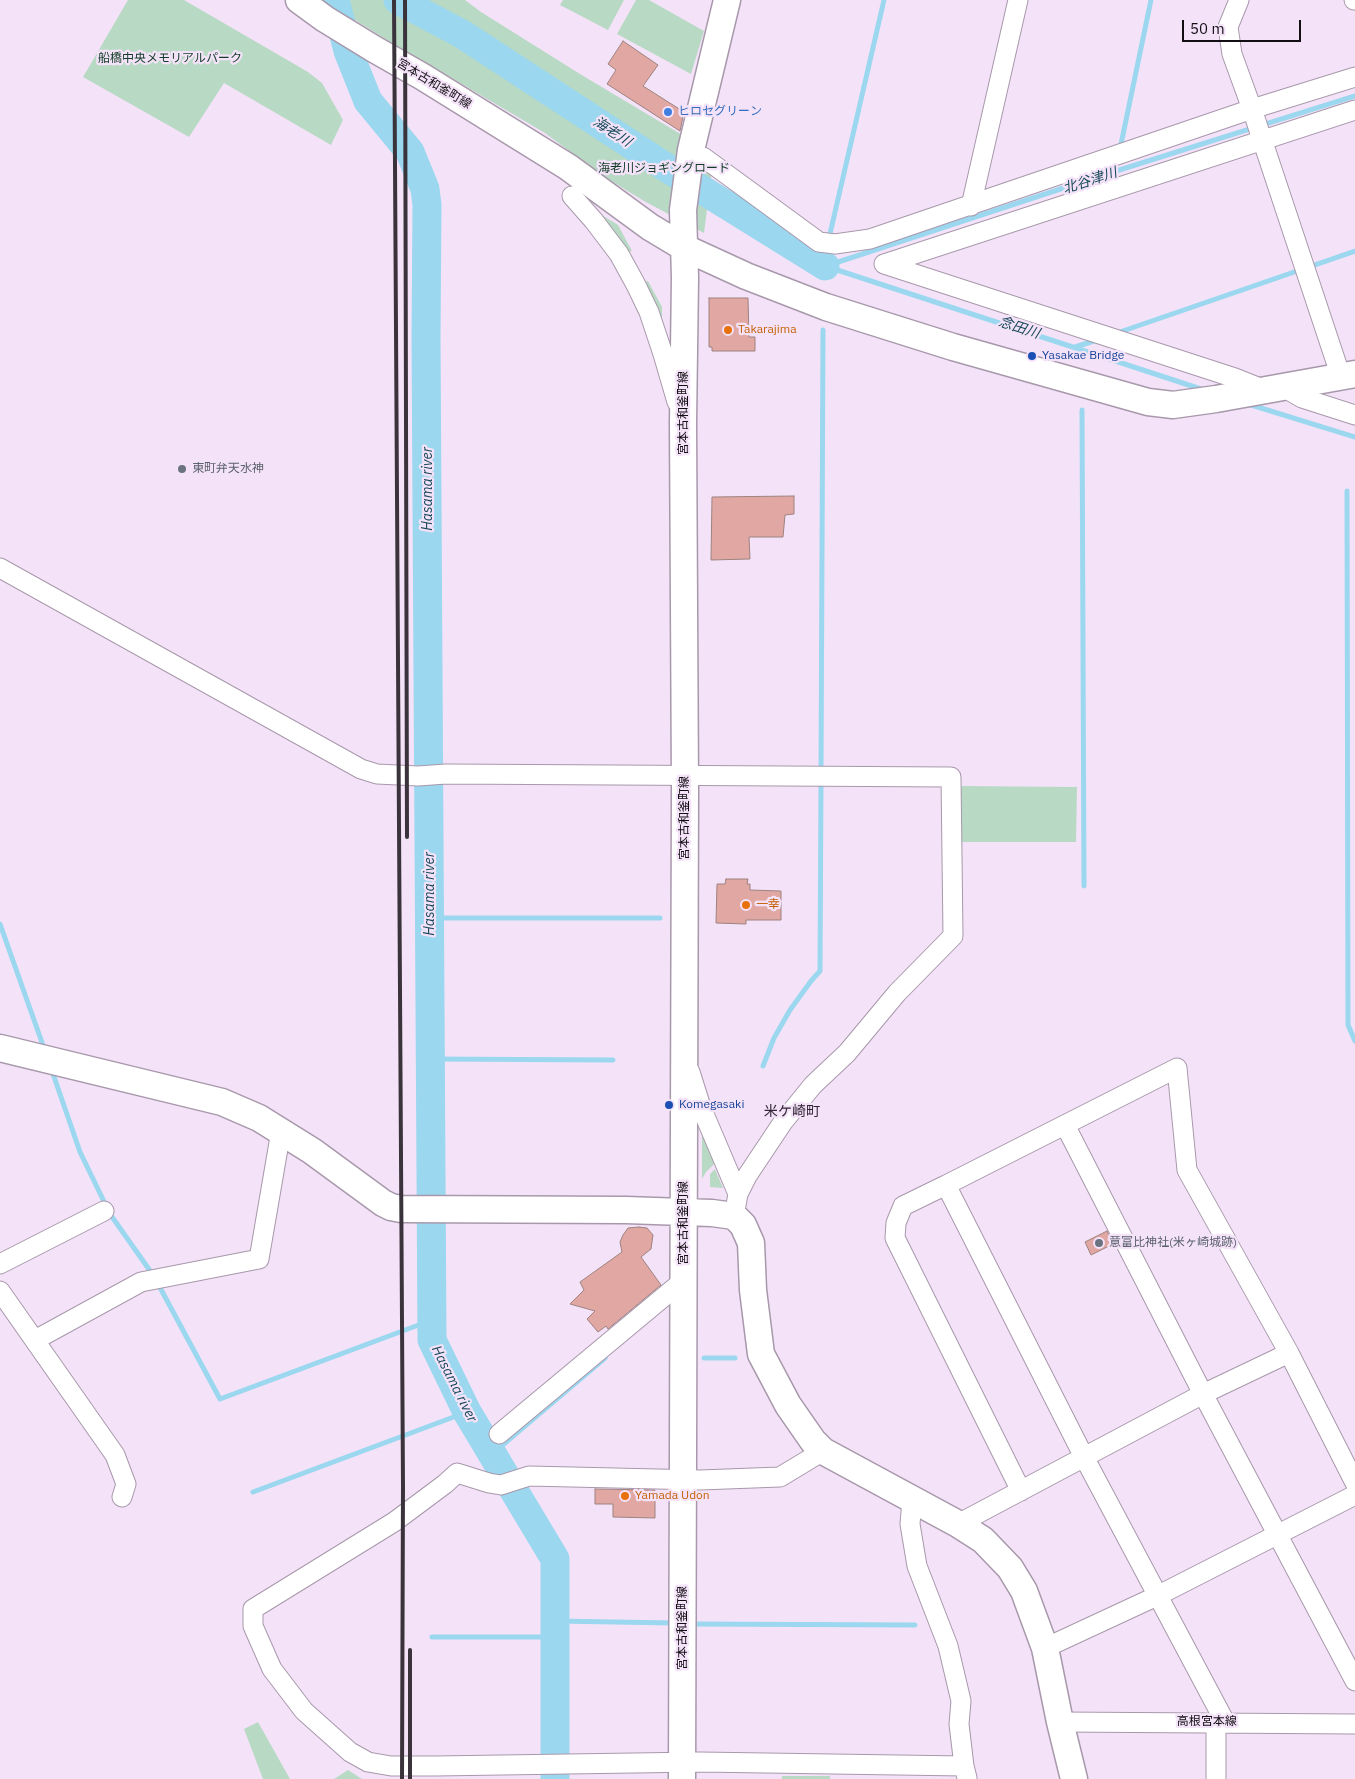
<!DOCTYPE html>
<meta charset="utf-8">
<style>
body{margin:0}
#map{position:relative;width:1355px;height:1779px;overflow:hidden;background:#f4e3f8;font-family:"IBM Plex Sans",sans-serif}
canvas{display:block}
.scale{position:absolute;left:1182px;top:20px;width:119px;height:22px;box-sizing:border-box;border:2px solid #130e14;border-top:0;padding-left:6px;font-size:15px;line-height:18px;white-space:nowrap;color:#130e14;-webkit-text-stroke:4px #f4e3f8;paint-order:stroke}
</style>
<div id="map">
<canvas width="1355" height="1779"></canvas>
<div class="scale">50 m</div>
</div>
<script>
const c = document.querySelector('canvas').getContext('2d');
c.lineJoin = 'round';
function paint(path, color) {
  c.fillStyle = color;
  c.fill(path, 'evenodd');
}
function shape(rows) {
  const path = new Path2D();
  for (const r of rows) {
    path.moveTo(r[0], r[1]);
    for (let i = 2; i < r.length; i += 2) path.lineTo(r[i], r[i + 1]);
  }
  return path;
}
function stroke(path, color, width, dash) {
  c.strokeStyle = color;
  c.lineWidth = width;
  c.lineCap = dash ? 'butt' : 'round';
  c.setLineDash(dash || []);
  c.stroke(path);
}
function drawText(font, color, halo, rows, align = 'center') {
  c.font = font + ' "IBM Plex Sans","Noto Sans JP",sans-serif';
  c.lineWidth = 4.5;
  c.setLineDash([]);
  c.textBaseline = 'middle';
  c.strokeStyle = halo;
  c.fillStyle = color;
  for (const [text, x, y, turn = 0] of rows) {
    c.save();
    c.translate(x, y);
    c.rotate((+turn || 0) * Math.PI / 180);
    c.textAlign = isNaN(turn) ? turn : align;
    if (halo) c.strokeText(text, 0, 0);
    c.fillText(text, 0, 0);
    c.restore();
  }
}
const green = shape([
 [128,0,184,0,308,72,322,83,343,120,331,145,224,83,189,137,83,77],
 [323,0,465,0,481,12,580,74,714,154,704,233,644,201,603,176,545,133,387,40],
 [563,0,624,0,608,30,560,5],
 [636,0,649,0,704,31,691,74,617,34],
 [587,206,618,225,632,251,623,253],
 [648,281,662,307,662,328,640,283],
 [960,786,1077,787,1076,842,959,842],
 [702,1128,716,1162,706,1172,702,1179],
 [715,1169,723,1188,710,1187,710,1174],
 [258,1722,290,1779,263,1779,244,1729],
 [348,1770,362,1779,334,1779],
 [782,1776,830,1776,830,1779,782,1779]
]);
const stream = shape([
 [1120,149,1151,0],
 [823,264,884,0],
 [825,266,1204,390],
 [826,266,1094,178,1355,96],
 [1117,333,1355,251],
 [1075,347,1097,340],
 [1248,404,1355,437],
 [1082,410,1084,886],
 [1347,491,1348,1025,1355,1041],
 [821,772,823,330],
 [429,918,660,918],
 [0,924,45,1051],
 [430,1059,613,1060],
 [763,1066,774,1038,790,1010,811,981,820,971,821,781],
 [51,1068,80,1152,110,1214,153,1275],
 [157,1282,220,1399,432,1320],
 [704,1358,735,1358],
 [492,1454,605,1358],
 [253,1492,467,1412],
 [555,1621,674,1623],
 [690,1624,915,1625],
 [432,1637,554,1637]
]);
const river = shape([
 [335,0,348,51,368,101,410,152,425,189,427,205,426,337,432,1340,467,1412,555,1559,555,1779],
 [398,0,462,34,667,168,825,266]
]);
const building = shape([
 [623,41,658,65,643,86,684,112,680,131,607,84,616,70,608,64,623,41],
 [709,298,748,298,749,337,755,337,755,351,712,351,712,347,709,347,709,298],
 [794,496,794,514,785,515,783,537,749,537,750,559,711,560,712,497,794,496],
 [726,879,748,879,747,884,750,884,750,890,781,891,781,920,746,920,746,924,716,923,717,884,725,884,726,879],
 [639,1227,647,1228,653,1235,651,1249,641,1257,661,1285,608,1329,606,1326,598,1332,587,1319,595,1311,570,1304,584,1290,580,1282,622,1252,620,1242,623,1235,628,1228,639,1227],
 [1107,1231,1113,1244,1091,1255,1085,1242,1107,1231],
 [595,1489,655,1490,655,1518,613,1517,613,1504,595,1504,595,1489]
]);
const street = shape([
 [1239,0,1228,27,1232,54,1252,109,1341,377],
 [1354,0,1355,0],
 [703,157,819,242,835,244,870,239,1252,109,1355,77],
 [572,196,594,221,619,254,636,285,649,312,663,354,677,402],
 [971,206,1018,0],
 [1283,387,1302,398,1355,415],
 [1265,390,1235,378,884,264,1355,110],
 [0,568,361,769,377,774,418,776,446,774,951,777,953,936,897,993,847,1053,813,1085,783,1122,747,1176,738,1194,734,1216],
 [690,1072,701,1107,738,1194],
 [1065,1125,1203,1394,1355,1681],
 [946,1185,903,1206,896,1223,895,1238,1021,1491],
 [0,1264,104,1211],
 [0,1291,115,1455,126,1484,122,1497],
 [35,1340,141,1282,259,1259,281,1131],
 [499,1434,684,1280],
 [823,1451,780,1477,700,1480,529,1476,501,1485,489,1483,457,1473,445,1484,394,1522,253,1609,253,1626,272,1669,304,1711,350,1752,368,1762,391,1766,436,1766,700,1762,964,1766],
 [912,1500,910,1524,917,1566,948,1646,961,1701,959,1724,964,1766,967,1778],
 [958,1524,1203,1394,1289,1353],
 [1045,1648,1157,1596,1355,1495],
 [1060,1722,1355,1724],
 [1216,1722,1216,1779],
 [1225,1722,1084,1457,946,1185,1177,1068,1187,1170,1289,1353,1355,1483]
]);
const secondary = shape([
 [299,0,325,19,374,49,423,77,568,167,650,227,685,248,746,276,826,307,953,347,1148,402,1173,405,1216,399,1355,374],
 [0,1048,222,1102,259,1118,312,1151,383,1203,391,1207,401,1209,626,1210,712,1213,734,1216,743,1225,751,1243,753,1290,761,1354,788,1405,813,1441,823,1451,958,1524,983,1540,1010,1568,1024,1591,1045,1648,1060,1722,1074,1779],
 [682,1779,685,789,683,423,685,278,683,210,691,150,727,0]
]);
const rail = shape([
 [394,0,403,1485,402,1779],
 [405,0,407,837],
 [410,1650,410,1779]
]);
const markers = [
 [668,112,5,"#3f7fe0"],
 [728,330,5,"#e8710a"],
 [1032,356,5,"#1a4fb4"],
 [182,469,5,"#6b7280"],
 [746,905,5,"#e8710a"],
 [669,1105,5,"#1a4fb4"],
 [1099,1243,5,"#6b7280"],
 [625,1496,5,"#e8710a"]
];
const parkNames = [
 ["船橋中央メモリアルパーク",170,59],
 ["海老川ジョギングロード",664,169]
];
const streetNames = [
 ["宮本古和釜町線",434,84,31],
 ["宮本古和釜町線",684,413,-90],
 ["宮本古和釜町線",685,818,-90],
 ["宮本古和釜町線",684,1223,-90],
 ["宮本古和釜町線",683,1628,-90],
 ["高根宮本線",1207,1722]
];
const shopNames = [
 ["ヒロセグリーン",678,112]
];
const foodNames = [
 ["Takarajima",738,330],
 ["一幸",756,905],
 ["Yamada Udon",635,1496]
];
const transitNames = [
 ["Yasakae Bridge",1042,356],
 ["Komegasaki",679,1105]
];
const worshipNames = [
 ["東町弁天水神",192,469],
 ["意富比神社(米ヶ崎城跡)",1109,1243]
];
const waterNames = [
 ["海老川",612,132,33],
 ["北谷津川",1090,181,-18],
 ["念田川",1019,328,18],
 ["Hasama river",428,489,-90],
 ["Hasama river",430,894,-90],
 ["Hasama river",454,1384,63]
];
const neighbourhoodNames = [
 ["米ケ崎町",792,1112]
];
paint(green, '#b8d9c4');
stroke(stream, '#9bd7ee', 5);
stroke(river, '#9bd7ee', 29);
paint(building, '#e1a7a3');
stroke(building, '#9d8280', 1);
stroke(street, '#a898ab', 21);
stroke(secondary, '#a898ab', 29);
stroke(street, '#fff', 19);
stroke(secondary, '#fff', 26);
stroke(rail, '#3a333b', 4);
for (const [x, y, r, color] of markers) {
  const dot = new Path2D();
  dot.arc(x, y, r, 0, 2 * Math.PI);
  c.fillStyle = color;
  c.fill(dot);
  stroke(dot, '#f4e3f8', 2);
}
drawText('12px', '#123c27', '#f4e3f8', parkNames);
drawText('12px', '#130e14', '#f4e3f8', streetNames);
drawText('12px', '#366cbe', '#f4e3f8', shopNames, 'left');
drawText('12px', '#c56008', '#f4e3f8', foodNames, 'left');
drawText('12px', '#164399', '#f4e3f8', transitNames, 'left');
drawText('12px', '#5b616d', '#f4e3f8', worshipNames, 'left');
drawText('italic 14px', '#164859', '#f4e3f8', waterNames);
drawText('14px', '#322535', '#f4e3f8', neighbourhoodNames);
</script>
